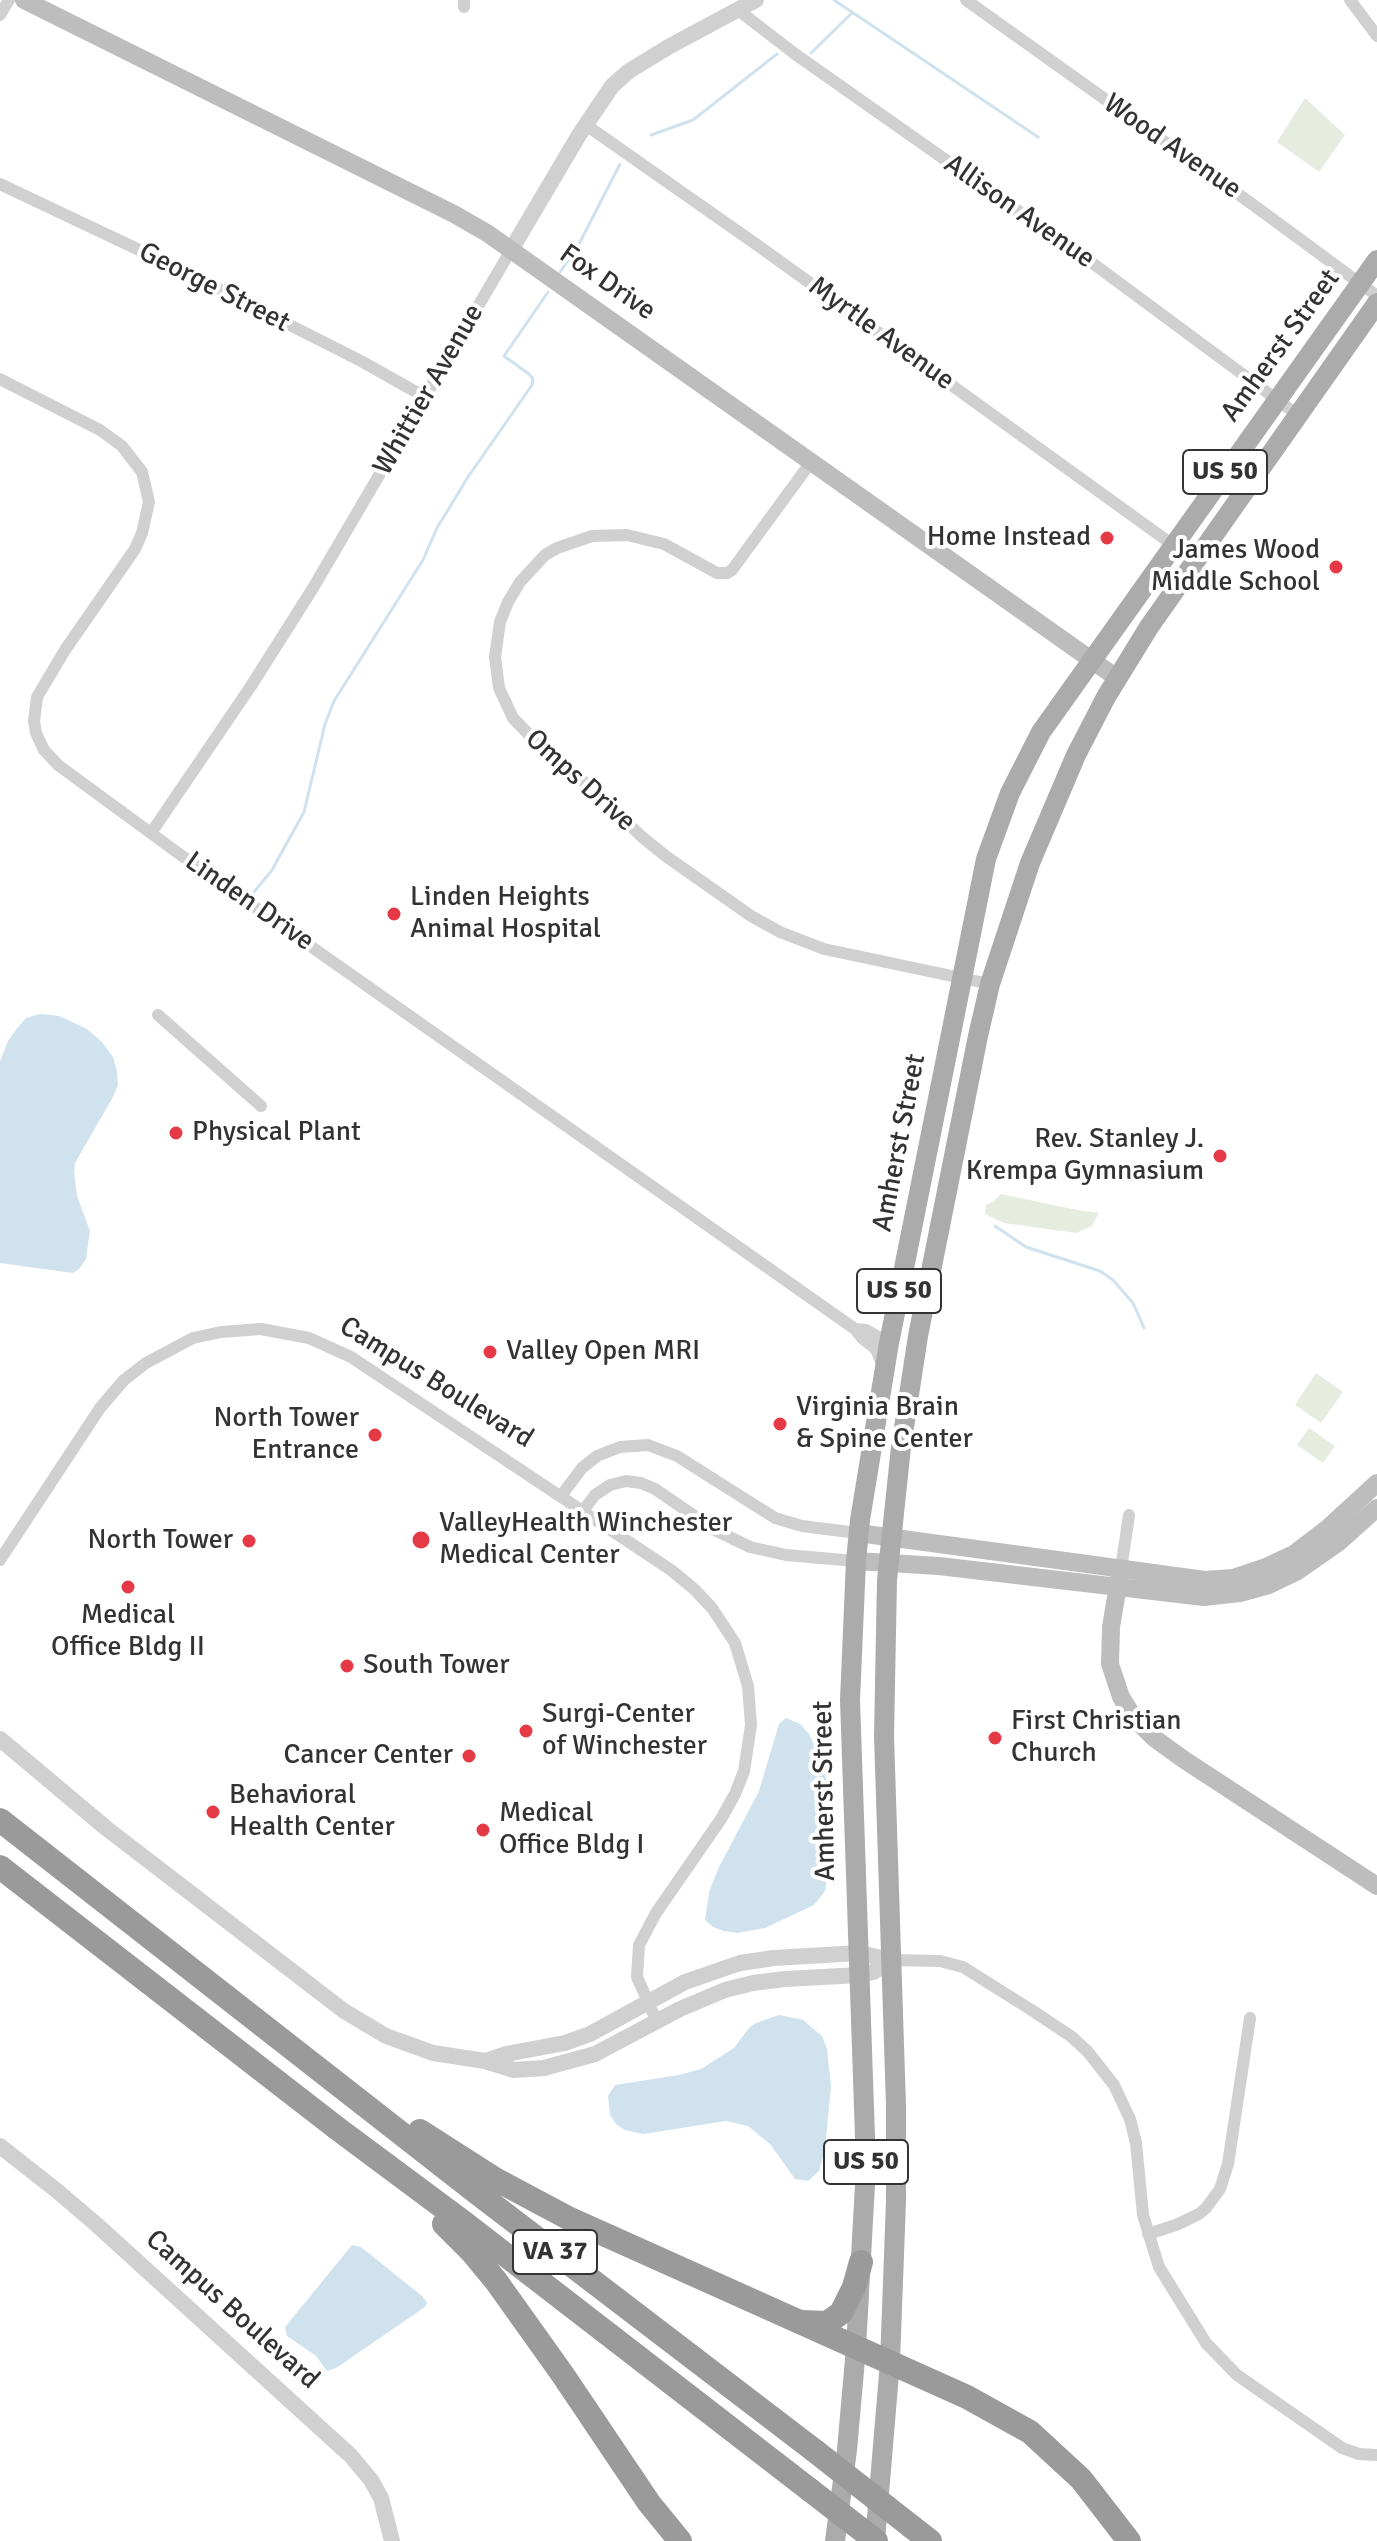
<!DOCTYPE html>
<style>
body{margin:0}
canvas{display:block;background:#fff}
</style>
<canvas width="1377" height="2541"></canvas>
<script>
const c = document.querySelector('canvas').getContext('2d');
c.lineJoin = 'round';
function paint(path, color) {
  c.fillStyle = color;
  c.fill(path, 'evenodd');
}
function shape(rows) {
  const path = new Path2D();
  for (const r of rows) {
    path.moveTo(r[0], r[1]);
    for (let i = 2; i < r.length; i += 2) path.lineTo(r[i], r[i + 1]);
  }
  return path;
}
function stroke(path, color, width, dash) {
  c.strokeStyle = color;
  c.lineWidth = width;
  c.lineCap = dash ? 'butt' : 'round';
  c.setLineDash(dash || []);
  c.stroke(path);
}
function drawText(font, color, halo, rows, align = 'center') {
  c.font = font + ' Signika,sans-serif';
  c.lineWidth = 8;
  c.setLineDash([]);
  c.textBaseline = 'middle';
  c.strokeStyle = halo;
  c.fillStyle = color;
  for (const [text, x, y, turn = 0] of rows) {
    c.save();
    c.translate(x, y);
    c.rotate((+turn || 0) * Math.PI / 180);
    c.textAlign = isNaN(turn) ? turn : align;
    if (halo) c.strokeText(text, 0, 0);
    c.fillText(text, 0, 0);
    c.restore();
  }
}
const green = shape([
 [1305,98,1345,135,1319,172,1277,142],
 [1001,1194,1077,1210,1099,1213,1092,1226,1076,1233,1004,1223,985,1214,986,1205,993,1202],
 [1316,1373,1343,1392,1321,1423,1295,1405],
 [1309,1428,1335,1446,1323,1463,1297,1445]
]);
const water = shape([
 [40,1014,59,1016,87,1029,102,1042,113,1057,117,1071,118,1085,113,1097,75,1163,74,1172,77,1196,90,1231,86,1259,79,1269,73,1273,0,1263,0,1061,8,1041,18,1027,26,1018],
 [786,1718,800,1724,809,1734,820,1757,826,1778,829,1865,825,1891,814,1905,765,1928,737,1933,724,1931,713,1927,705,1920,709,1892,719,1867,759,1791,779,1724],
 [779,2015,803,2020,822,2036,827,2049,831,2087,825,2149,819,2171,808,2181,795,2179,770,2144,748,2126,726,2121,643,2134,625,2130,617,2125,610,2115,608,2096,615,2085,679,2075,701,2069,734,2048,749,2028,756,2023],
 [352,2245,361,2247,422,2296,427,2303,425,2307,336,2368,327,2371,316,2356,287,2336,285,2327]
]);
const stream = shape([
 [834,0,1038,137],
 [811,53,851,14],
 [651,135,693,120,777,54],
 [560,272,578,246,620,164],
 [254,892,272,870,304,812,325,724,334,701,423,560,437,528,468,477,532,385,533,379,529,374,504,356,548,292],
 [995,1226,1026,1247,1100,1271,1113,1280,1133,1303,1144,1328]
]);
const minor = shape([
 [966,0,1252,204,1377,296],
 [1350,0,1377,36],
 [464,7,464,0],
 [738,10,795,54,1095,265,1299,416],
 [0,15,9,0],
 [586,125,760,247,1173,545],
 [0,184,173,266,361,361,425,397],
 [0,379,100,430,122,446,142,472,149,502,142,533,135,549,65,650,37,697,34,721,36,733,44,750,58,765,178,853,855,1329,862,1338,876,1349,882,1364],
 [811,462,732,570,727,573,717,573,664,544,627,535,592,536,557,548,545,555,520,582,508,602,500,622,495,657,499,688,513,718,539,745,596,792,642,837,667,857,751,916,780,932,824,949,990,984],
 [151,833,251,686,313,588,511,250],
 [158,1015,261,1106],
 [855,1329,866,1330,889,1343],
 [561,1496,582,1468,597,1456,620,1447,648,1445,677,1456,775,1518,802,1526,858,1533],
 [583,1511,595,1495,610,1485,626,1481,641,1483,655,1489,715,1530,750,1547,786,1555,856,1561],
 [0,1560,100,1408,124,1380,146,1363,193,1338,221,1332,261,1329,309,1338,351,1357,671,1570,694,1589,712,1608,735,1643,748,1686,751,1725,744,1771,735,1794,721,1819,656,1913,639,1945,637,1977,657,2022],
 [1121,1569,1129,1515],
 [891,1960,940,1961,963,1967,1033,2011,1072,2037,1088,2052,1114,2085,1130,2119,1136,2143,1143,2215,1159,2267,1206,2343,1237,2375,1342,2448,1359,2454,1376,2455],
 [1148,2234,1176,2225,1199,2214,1206,2208,1220,2189,1228,2164,1250,2018]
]);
const tertiary = shape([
 [511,250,579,135,612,86,629,71,670,46,756,0],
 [0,1739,106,1828,344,2011,386,2036,433,2053,485,2061,514,2070,544,2068,595,2054,680,2009,725,1990,753,1983,785,1979,860,1975,873,1972,891,1960],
 [485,2061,506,2054,565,2043,590,2034,685,1982,740,1963,774,1958,859,1953,891,1960],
 [0,2146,56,2190,97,2225,351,2456,371,2480,381,2498,392,2541]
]);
const secondary = shape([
 [24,0,454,214,487,233,1117,678],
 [858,1533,1205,1580,1233,1578,1266,1567,1294,1554,1328,1528,1377,1483],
 [856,1561,939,1566,1204,1597,1240,1593,1269,1585,1296,1572,1339,1542,1377,1508],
 [1119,1579,1111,1627,1110,1664,1121,1697,1134,1718,1154,1738,1183,1759,1377,1886]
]);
const primary = shape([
 [835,2541,847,2450,856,2348,866,2166,850,1700,856,1561,860,1520,889,1343,986,859,1010,793,1041,732,1377,260],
 [875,2541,890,2362,896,2201,896,2106,884,1736,887,1580,901,1447,918,1336,978,1036,990,984,1030,863,1076,755,1106,697,1149,627,1377,303]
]);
const motorway = shape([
 [0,1820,476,2192,815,2451],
 [0,1867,338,2129,463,2222,810,2490],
 [420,2131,495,2179,570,2219,967,2397,1030,2432,1081,2479,1129,2541],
 [444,2224,472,2252,496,2281,563,2375,649,2503,680,2541],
 [802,2322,827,2323,841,2313,854,2287,861,2262],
 [912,2527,930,2541]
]);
const motorwayBridge = shape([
 [815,2451,912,2527],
 [810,2490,876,2541]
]);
const markers = [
 [1107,538,8,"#e63946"],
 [1336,567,8,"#e63946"],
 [394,914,8,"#e63946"],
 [176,1133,8,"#e63946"],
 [1220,1156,8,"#e63946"],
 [490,1352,8,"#e63946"],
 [780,1424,8,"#e63946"],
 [375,1435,8,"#e63946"],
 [421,1540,10,"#e63946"],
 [249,1541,8,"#e63946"],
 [128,1587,8,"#e63946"],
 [347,1666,8,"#e63946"],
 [526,1731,8,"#e63946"],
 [995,1738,8,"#e63946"],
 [469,1756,8,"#e63946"],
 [213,1812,8,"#e63946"],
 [483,1830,8,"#e63946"]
];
const shields = [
 [1225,472,84],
 [899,1291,84],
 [866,2162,84],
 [555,2252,84]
];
const shieldNames = [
 ["US 50",1225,472],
 ["US 50",899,1291],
 ["US 50",866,2162],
 ["VA 37",555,2252]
];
const streetNames = [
 ["Wood Avenue",1172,147,35],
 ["Allison Avenue",1019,212,35],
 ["Fox Drive",607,283,35],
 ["George Street",214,288,27],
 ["Myrtle Avenue",881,334,36],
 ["Amherst Street",1281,346,-54],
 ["Whittier Avenue",429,390,-60],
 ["Omps Drive",580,781,42],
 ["Linden Drive",249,902,35],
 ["Amherst Street",900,1143,-79],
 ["Campus Boulevard",436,1383,32],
 ["Amherst Street",825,1791,-91],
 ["Campus Boulevard",232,2310,42]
];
const poiNames = [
 ["Home Instead",1091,538,"right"],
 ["James Wood",1320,551,"right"],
 ["Middle School",1320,583,"right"],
 ["Linden Heights",410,898],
 ["Animal Hospital",410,930],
 ["Physical Plant",192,1133],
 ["Rev. Stanley J.",1204,1140,"right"],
 ["Krempa Gymnasium",1204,1172,"right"],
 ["Valley Open MRI",506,1352],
 ["Virginia Brain",796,1408],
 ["& Spine Center",796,1440],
 ["North Tower",359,1419,"right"],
 ["Entrance",359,1451,"right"],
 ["ValleyHealth Winchester",439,1524],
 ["Medical Center",439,1556],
 ["North Tower",233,1541,"right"],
 ["Medical",128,1616,"center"],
 ["Office Bldg II",128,1648,"center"],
 ["South Tower",363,1666],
 ["Surgi-Center",542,1715],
 ["of Winchester",542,1747],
 ["First Christian",1011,1722],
 ["Church",1011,1754],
 ["Cancer Center",453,1756,"right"],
 ["Behavioral",229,1796],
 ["Health Center",229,1828],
 ["Medical",499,1814],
 ["Office Bldg I",499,1846]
];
paint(green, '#e6ecdf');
paint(water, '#cfe2ee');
stroke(stream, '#cfe2ee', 3);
stroke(minor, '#d0d0d0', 12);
stroke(tertiary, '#d0d0d0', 16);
stroke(secondary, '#bdbdbd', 18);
stroke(primary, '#ababab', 20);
stroke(motorway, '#9a9a9a', 24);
stroke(motorwayBridge, '#9a9a9a', 24);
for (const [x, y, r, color] of markers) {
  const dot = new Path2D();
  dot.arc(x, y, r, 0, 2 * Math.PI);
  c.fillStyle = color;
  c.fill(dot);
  stroke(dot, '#fff', 3);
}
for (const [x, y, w] of shields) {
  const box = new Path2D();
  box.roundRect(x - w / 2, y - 22, w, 44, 6);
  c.fillStyle = '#fff';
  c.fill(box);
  stroke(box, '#333', 2);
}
drawText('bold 26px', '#333', null, shieldNames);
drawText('28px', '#333', '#fff', streetNames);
drawText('28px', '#333', '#fff', poiNames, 'left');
</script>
